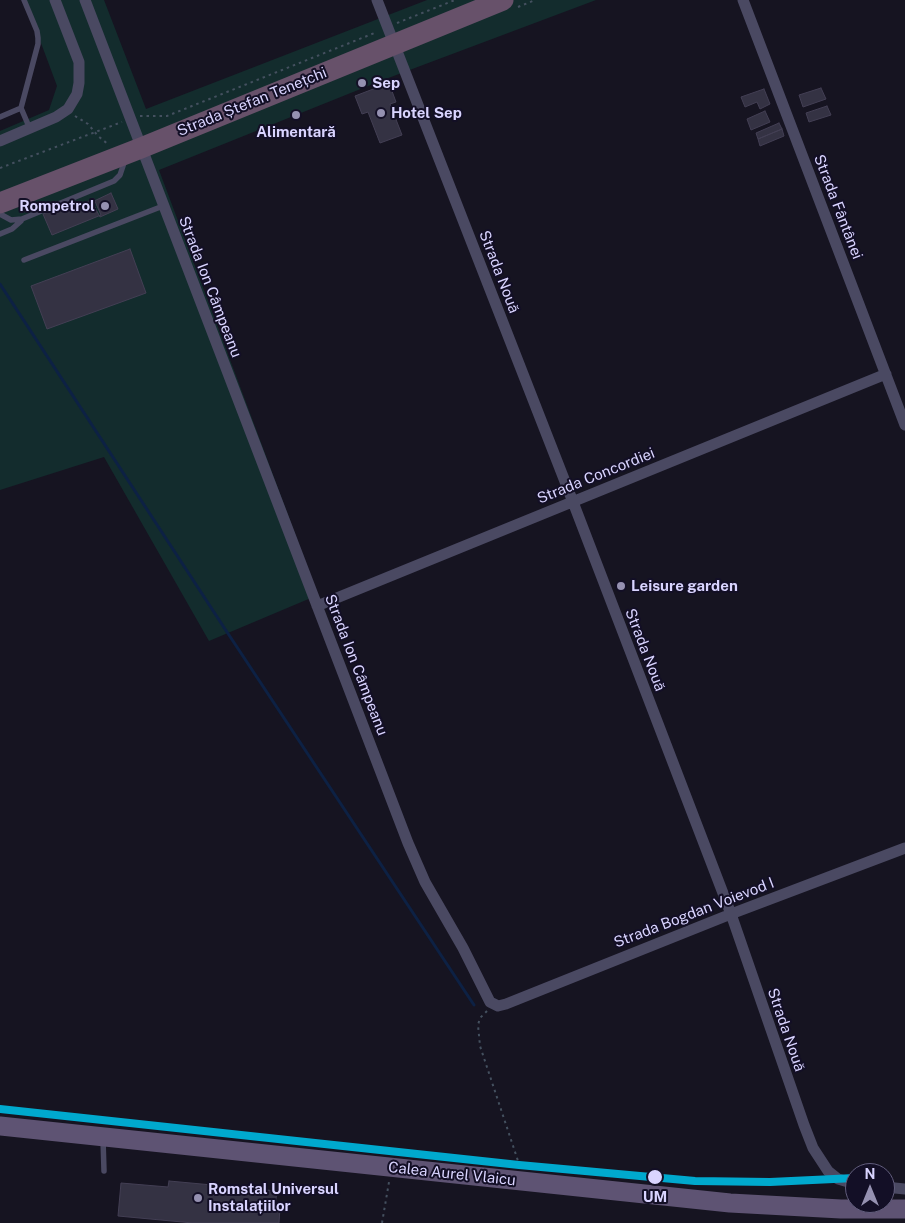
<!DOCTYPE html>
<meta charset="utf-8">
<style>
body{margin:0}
#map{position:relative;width:905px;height:1223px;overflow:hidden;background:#161421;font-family:"Public Sans",sans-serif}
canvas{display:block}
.north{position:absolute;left:845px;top:1163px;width:50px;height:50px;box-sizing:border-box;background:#130f26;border:1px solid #625e7d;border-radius:50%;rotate:0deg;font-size:14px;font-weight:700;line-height:20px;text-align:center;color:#d9d4ff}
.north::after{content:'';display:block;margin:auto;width:18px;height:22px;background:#9591b1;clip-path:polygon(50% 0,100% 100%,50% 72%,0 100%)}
</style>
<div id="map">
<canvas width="905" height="1223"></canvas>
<div class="north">N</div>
</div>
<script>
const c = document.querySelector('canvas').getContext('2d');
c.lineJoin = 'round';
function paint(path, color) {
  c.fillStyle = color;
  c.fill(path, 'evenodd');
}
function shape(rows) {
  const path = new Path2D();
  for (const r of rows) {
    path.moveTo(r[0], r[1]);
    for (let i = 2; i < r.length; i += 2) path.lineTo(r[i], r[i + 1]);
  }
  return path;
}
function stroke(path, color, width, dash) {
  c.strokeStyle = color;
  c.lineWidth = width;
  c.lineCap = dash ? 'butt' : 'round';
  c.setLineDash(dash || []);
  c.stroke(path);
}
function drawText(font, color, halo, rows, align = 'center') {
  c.font = font + ' "Public Sans",sans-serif';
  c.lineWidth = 4;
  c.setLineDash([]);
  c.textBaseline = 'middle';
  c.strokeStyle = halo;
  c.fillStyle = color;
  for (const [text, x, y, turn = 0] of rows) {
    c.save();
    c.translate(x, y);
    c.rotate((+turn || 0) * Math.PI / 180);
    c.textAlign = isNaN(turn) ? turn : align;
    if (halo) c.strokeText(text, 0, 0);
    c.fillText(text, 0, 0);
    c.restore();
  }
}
const green = shape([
 [25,0,104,0,146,109,427,0,596,0,383,80,159,170,318,595,209,641,104,457,0,490,0,131,49,110,57,86]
]);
const stream = shape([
 [0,284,225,629,474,1005]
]);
const building = shape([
 [389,83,396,102,390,104,402,135,380,143,368,112,362,114,355,96,389,83],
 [821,88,826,99,803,107,799,95,821,88],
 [764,89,770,104,760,109,757,102,745,107,741,97,764,89],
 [827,106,831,115,809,122,806,113,827,106],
 [765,111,770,122,751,130,747,119,765,111],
 [779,123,782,129,758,139,756,133,779,123],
 [782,129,784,136,760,146,758,139,782,129],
 [111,193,118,209,100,217,92,202,111,193],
 [94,199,101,215,52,235,43,214,75,201,77,206,94,199],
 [130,249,146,293,47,329,31,286,130,249],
 [169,1181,277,1191,275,1206,280,1207,279,1223,193,1223,118,1216,121,1183,168,1187,169,1181]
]);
const path = shape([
 [518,7,535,0],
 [397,23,455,0],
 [75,116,88,124,98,136,109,145],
 [140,116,167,116,377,32],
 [0,168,122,122],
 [487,1011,480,1018,478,1025,480,1046,520,1167],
 [382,1223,389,1182]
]);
const lane = shape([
 [24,0,37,31,38,38,38,44,21,108,30,129],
 [0,117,21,108],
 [0,214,11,220,22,219,114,181,120,175,125,160],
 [0,234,12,229,21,221],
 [24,260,163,206],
 [103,1139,104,1171]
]);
const street = shape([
 [85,0,408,843,425,882,463,948,490,1002,498,1006,506,1004,731,914,905,848],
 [377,0,573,502,731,914,804,1125,813,1148,828,1171,838,1179,855,1184],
 [743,0,905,425],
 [0,141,56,117,68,109,77,94,79,83,79,62,55,0],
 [317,606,886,374],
 [885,1187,905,1189]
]);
const primary = shape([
 [0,1126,730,1203,841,1209,905,1209]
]);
const highway = shape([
 [0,203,141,148,503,0]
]);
const tram1 = shape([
 [0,1109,519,1165,695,1181,770,1182,855,1178]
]);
const markers = [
 [362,83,5,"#9591b1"],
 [381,113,5,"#9591b1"],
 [296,115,5,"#9591b1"],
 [105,206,5,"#9591b1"],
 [621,586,5,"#9591b1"],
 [655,1177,8,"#d9d4ff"],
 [198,1198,5,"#9591b1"]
];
const poiNames = [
 ["Sep",372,83],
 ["Hotel Sep",391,113],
 ["Alimentară",296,132,"center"],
 ["Rompetrol",95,206,"right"],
 ["Leisure garden",631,586],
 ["Romstal Universul",208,1189],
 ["Instalațiilor",208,1206]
];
const streetNames = [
 ["Strada Ștefan Tenețchi",252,102,-22],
 ["Strada Fântânei",838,207,69],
 ["Strada Nouă",499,272,69],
 ["Strada Ion Câmpeanu",210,287,69],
 ["Strada Concordiei",596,476,-22],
 ["Strada Nouă",645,650,69],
 ["Strada Ion Câmpeanu",356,665,69],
 ["Strada Bogdan Voievod I",694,913,-21],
 ["Strada Nouă",786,1030,71],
 ["Calea Aurel Vlaicu",452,1174,6]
];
const stopNames = [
 ["UM",655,1197]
];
paint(green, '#132c2d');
stroke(stream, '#0d2144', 3);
paint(building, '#343243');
stroke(building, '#433f54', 1);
stroke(path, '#44505f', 2, [2.5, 4]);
stroke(lane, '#4a4962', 5.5);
stroke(street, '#4a4962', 11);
stroke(primary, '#5e5373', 19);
stroke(highway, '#67516a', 21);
stroke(tram1, '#00a9ce', 8);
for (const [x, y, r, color] of markers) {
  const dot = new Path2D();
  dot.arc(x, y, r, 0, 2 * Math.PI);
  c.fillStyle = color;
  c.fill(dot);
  stroke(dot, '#130f26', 2);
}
drawText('bold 15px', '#d9d4ff', '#130f26', poiNames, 'left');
drawText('15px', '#d9d4ff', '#130f26', streetNames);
drawText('bold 15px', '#d9d4ff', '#130f26', stopNames);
</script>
